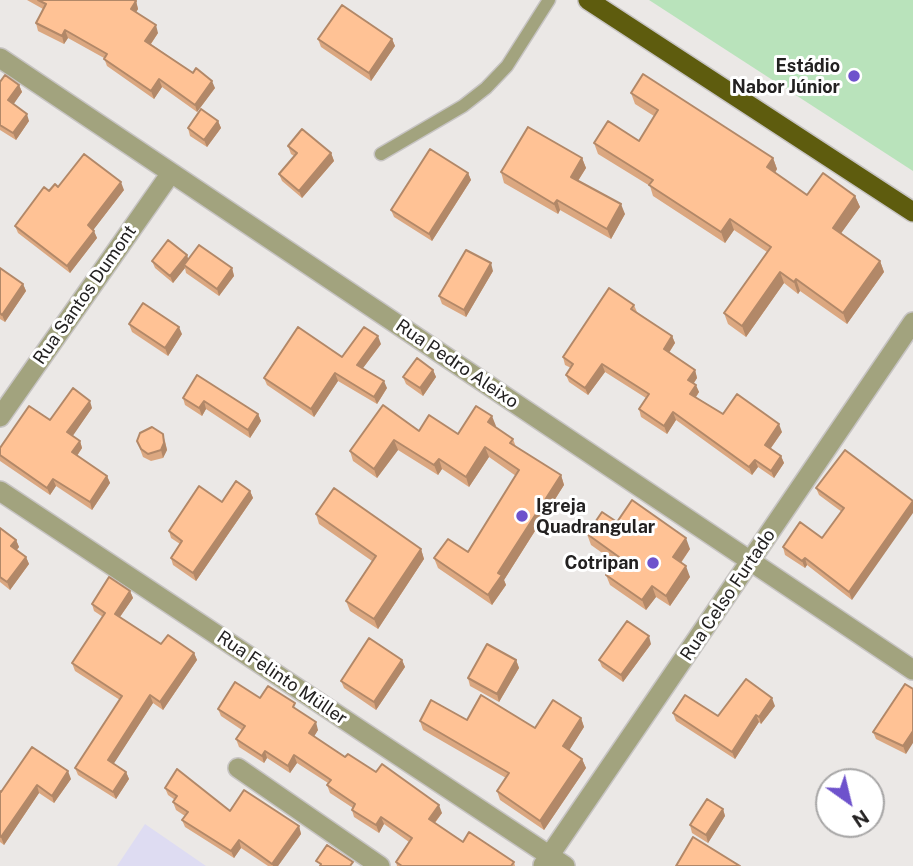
<!DOCTYPE html>
<meta charset="utf-8">
<style>
body{margin:0}
#map{position:relative;width:913px;height:866px;overflow:hidden;background:#ebe8e6;font-family:"Public Sans",sans-serif}
canvas{display:block}
.north{position:absolute;left:815px;top:768px;width:70px;height:70px;box-sizing:border-box;background:#fff;border:2px solid #a7a6a6;border-radius:50%;rotate:146deg;font-size:19px;font-weight:700;line-height:28px;text-align:center;color:#232121}
.north::after{content:'';display:block;margin:auto;width:24px;height:32px;background:#6e52cc;clip-path:polygon(50% 0,100% 100%,50% 72%,0 100%)}
</style>
<div id="map">
<canvas width="913" height="866"></canvas>
<div class="north">N</div>
</div>
<script>
const c = document.querySelector('canvas').getContext('2d');
c.lineJoin = 'round';
function paint(path, color) {
  c.fillStyle = color;
  c.fill(path, 'evenodd');
}
function shape(rows) {
  const path = new Path2D();
  for (const r of rows) {
    path.moveTo(r[0], r[1]);
    for (let i = 2; i < r.length; i += 2) path.lineTo(r[i], r[i + 1]);
  }
  return path;
}
function stroke(path, color, width, dash) {
  c.strokeStyle = color;
  c.lineWidth = width;
  c.lineCap = dash ? 'butt' : 'round';
  c.setLineDash(dash || []);
  c.stroke(path);
}
function drawText(font, color, halo, rows, align = 'center') {
  c.font = font + ' "Public Sans",sans-serif';
  c.lineWidth = 6;
  c.setLineDash([]);
  c.textBaseline = 'middle';
  c.strokeStyle = halo;
  c.fillStyle = color;
  for (const [text, x, y, turn = 0] of rows) {
    c.save();
    c.translate(x, y);
    c.rotate((+turn || 0) * Math.PI / 180);
    c.textAlign = isNaN(turn) ? turn : align;
    if (halo) c.strokeText(text, 0, 0);
    c.fillText(text, 0, 0);
    c.restore();
  }
}
const education = shape([
 [145,824,206,866,117,866]
]);
const green = shape([
 [649,0,913,0,913,171]
]);
const service = shape([
 [381,154,463,106,486,88,507,66,549,0]
]);
const minor = shape([
 [0,58,913,670],
 [0,417,171,173],
 [0,491,565,866],
 [238,768,380,866],
 [543,865,913,322]
]);
const trunk = shape([
 [588,0,913,212]
]);
const wall = shape([
 [27,0,134,0,136,1,138,9,136,12,158,33,151,44,215,88,197,112,162,87,154,99,107,66,104,58,68,38,64,44,38,31,36,23,43,9],
 [318,39,392,39,395,46,371,81,321,47],
 [0,82,19,85,22,92,13,104,29,121,16,140,0,130],
 [631,93,773,158,777,169,775,173,807,195,855,196,860,207,841,233,880,261,884,272,847,324,800,291,798,294,784,283,746,337,728,324,724,313,767,252,734,230,725,243,653,196,650,186,598,154,594,143,639,141,654,116,635,104],
 [218,121,221,128,207,147,190,136,188,128],
 [288,146,331,153,334,161,302,198,282,181,279,174,294,156,291,154],
 [582,158,586,168,578,181,625,214,611,239,560,210,558,214,504,183,501,172],
 [468,173,471,180,432,241,394,217,391,210],
 [58,187,124,190,93,230,97,238,70,273,18,233,15,226,49,191],
 [187,255,188,259,232,268,234,276,219,296,186,273,185,268,173,283,155,268,152,261],
 [0,268,23,284,26,291,5,322,0,319],
 [493,271,466,317,442,304,439,296],
 [634,305,637,312,672,336,675,343,669,353,695,370,697,378,694,383,699,392,696,397,723,414,782,432,771,448,781,456,784,463,774,478,758,467,752,475,676,420,667,434,641,417,639,409,646,398,605,372,588,395,569,382,566,375,571,368,565,365,563,357],
 [129,324,182,334,168,356,132,332],
 [381,344,363,368,387,388,377,404,338,381,314,417,267,385,264,378,342,357],
 [433,370,436,377,423,396,406,384,403,377],
 [197,375,258,414,261,421,250,438,206,409,202,416,185,405,183,398],
 [92,408,72,436,80,441,82,448,77,456,107,476,110,483,92,510,56,486,50,495,0,461,0,448,50,420],
 [496,426,495,427,513,439,516,447,561,475,564,485,504,580,506,585,492,605,438,568,434,558,468,552,516,476,489,457,469,487,442,469,438,475,398,450,377,478,353,461,350,451,419,431,458,434],
 [165,441,167,450,163,458,151,461,143,457,140,449],
 [845,450,852,600,807,565,805,568,785,555,783,547,822,538,842,512,819,495,816,488],
 [250,491,253,498,196,581,173,565,171,558,180,544,171,538,169,531,222,502],
 [316,514,421,549,424,559,378,629,350,611,346,601,372,561,319,524],
 [617,522,690,549,681,563,690,577,670,606,656,597,646,610,610,585,606,575,615,562,591,545,587,534],
 [0,528,16,540,19,547,17,550,26,557,29,564,10,590,0,582],
 [130,591,133,598,120,617,161,644,194,653,197,660,163,710,153,703,113,764,126,772,129,779,116,799,78,775,75,768,120,700,75,671,72,663,103,617,94,611,92,604],
 [651,644,623,682,602,667,599,660],
 [402,660,405,667,376,710,344,688,341,681],
 [516,660,519,668,499,702,470,686,468,678],
 [905,684,906,754,876,739,873,732],
 [260,698,298,711,318,730,314,736,345,757,442,813,435,823,463,842,514,862,515,866,397,866,396,862,409,842,384,824,379,833,354,817,352,810,353,808,330,793,327,785,328,783,297,763,290,773,267,758,264,763,239,747,236,739,242,730,221,716,218,709],
 [775,706,761,724,759,722,735,759,676,721,673,713,718,716],
 [581,718,584,727,569,750,582,759,586,768,544,830,500,800,497,791,506,778,423,730,420,721,467,720,535,728],
 [71,779,54,803,39,793,4,845,0,842,0,791],
 [165,788,230,811,299,826,301,834,278,866,268,866,241,848,234,858,185,827,182,820,185,816,176,810,173,802,175,800,168,795],
 [723,809,725,816,708,843,692,833,690,825]
]);
const shadedWall = shape([
 [136,1,138,9,134,16,131,9],
 [156,25,158,33,148,48,145,41],
 [65,30,68,38,64,44,62,36],
 [392,39,395,46,371,81,369,73],
 [159,79,162,87,154,99,151,91],
 [212,81,215,88,197,112,195,105],
 [19,85,22,92,11,108,8,100],
 [27,114,29,121,16,140,13,133],
 [218,121,221,128,207,147,204,140],
 [331,153,334,161,302,198,299,191],
 [582,158,586,168,574,187,571,177],
 [773,158,777,169,771,179,767,167],
 [468,173,471,180,432,241,429,234],
 [121,182,124,190,91,233,88,225],
 [855,196,860,207,837,239,833,228],
 [557,200,560,210,558,214,554,204],
 [621,204,625,214,611,239,607,229],
 [730,219,734,230,725,243,721,232],
 [94,231,97,238,70,273,67,266],
 [187,255,189,262,184,265,185,268,173,283,170,276],
 [880,261,884,272,847,324,843,313],
 [491,263,493,271,466,317,464,310],
 [232,268,234,276,219,296,217,289],
 [780,272,784,283,746,337,742,326],
 [796,279,800,291,798,294,794,282],
 [23,284,26,291,5,322,2,315],
 [179,327,182,334,168,356,165,348],
 [378,336,381,344,360,372,357,365],
 [672,336,675,343,666,357,664,349],
 [602,364,605,372,588,395,585,388],
 [433,370,436,377,423,396,420,388],
 [695,370,697,378,691,387,688,380],
 [335,373,338,381,314,417,311,409],
 [384,381,387,388,377,404,374,397],
 [696,385,699,392,693,401,690,394],
 [90,401,92,408,70,440,67,432],
 [204,401,206,409,202,416,199,408],
 [673,412,676,420,667,434,664,426],
 [258,414,261,421,250,438,248,430],
 [492,416,496,426,492,432,488,422],
 [779,424,782,432,768,452,765,445],
 [163,434,167,450,163,458,161,450],
 [394,440,398,450,377,478,374,469],
 [80,441,82,448,74,460,72,452],
 [485,447,489,457,469,487,466,477],
 [781,456,784,463,774,478,771,471],
 [439,459,442,469,438,475,434,465],
 [755,460,758,467,752,475,749,467],
 [561,475,564,485,504,580,506,585,492,605,488,595,498,573],
 [107,476,110,483,92,510,90,502],
 [53,479,56,486,50,495,47,488],
 [250,491,253,498,196,581,193,573],
 [913,501,913,513,852,600,849,592],
 [686,538,690,549,677,568,673,557],
 [16,540,19,547,14,553,11,546],
 [421,549,424,559,378,629,374,619],
 [26,557,29,564,10,590,7,582],
 [805,558,807,565,805,568,802,561],
 [686,566,690,577,670,606,666,596],
 [652,586,656,597,646,610,642,600],
 [130,591,133,598,117,621,115,614],
 [649,636,651,644,623,682,621,675],
 [194,653,197,660,163,710,160,702],
 [402,660,405,667,376,710,374,702],
 [516,660,519,668,499,702,497,694],
 [150,695,153,703,111,768,108,760],
 [772,698,775,706,761,724,759,717],
 [756,715,759,722,735,759,732,752],
 [581,718,584,727,567,754,563,746],
 [316,722,318,730,312,740,309,733],
 [913,731,913,743,906,754,903,746],
 [265,751,267,758,264,763,262,756],
 [294,755,297,763,290,773,288,766],
 [582,759,586,768,544,830,540,821],
 [68,771,71,779,54,803,52,796],
 [126,772,129,779,116,799,113,792],
 [37,785,39,793,4,845,1,837],
 [439,805,442,813,432,826,429,819],
 [723,809,725,816,708,843,706,835],
 [381,817,384,824,379,833,376,825],
 [299,826,301,834,278,866,273,866,272,864],
 [239,840,241,848,234,858,231,851]
]);
const building = shape([
 [38,0,134,0,136,1,131,9,156,25,145,41,193,73,196,68,212,81,195,105,159,79,151,91,104,59,107,54,65,30,62,36,36,23,46,4,38,0],
 [342,5,392,39,369,73,318,39,342,5],
 [643,74,773,158,767,167,807,195,823,173,855,196,833,228,880,261,843,313,796,279,794,282,780,272,742,326,724,313,771,247,730,219,721,232,649,185,653,180,594,143,608,121,639,141,658,110,631,93,643,74],
 [5,75,19,85,8,100,27,114,13,133,0,125,0,82,5,75],
 [201,109,218,121,204,140,188,128,201,109],
 [528,127,582,158,571,177,621,204,607,229,557,200,554,204,501,172,528,127],
 [302,129,331,153,299,191,279,174,297,153,288,146,302,129],
 [430,149,468,173,429,234,391,210,430,149],
 [84,154,121,182,88,225,94,231,67,266,15,226,44,187,49,191,55,184,58,187,84,154],
 [168,240,187,255,170,276,152,261,168,240],
 [199,245,232,268,217,289,184,265,199,245],
 [466,250,491,263,464,310,439,296,466,250],
 [0,268,23,284,2,315,0,313,0,268],
 [609,288,634,305,631,309,672,336,664,349,695,370,688,380,696,385,690,394,723,414,737,394,779,424,765,445,781,456,771,471,755,460,749,467,673,412,664,426,639,409,649,394,602,364,585,388,566,375,573,364,563,357,609,288],
 [143,303,179,327,165,348,129,324,143,303],
 [298,327,342,357,364,327,378,336,357,365,384,381,374,397,335,373,311,409,264,378,298,327],
 [417,358,433,370,420,388,403,377,417,358],
 [197,375,258,414,248,430,204,401,199,408,183,398,197,375],
 [73,388,90,401,67,432,80,441,72,452,107,476,90,502,53,479,47,488,0,455,0,448,29,406,50,420,73,388],
 [383,405,419,431,429,415,458,434,476,406,492,416,488,422,513,439,510,443,561,475,498,573,502,575,488,595,434,558,448,539,468,552,519,470,485,447,466,477,439,459,434,465,394,440,374,469,350,451,383,405],
 [152,427,163,434,164,443,161,450,148,454,141,449,137,441,140,433,152,427],
 [845,450,913,501,849,592,805,558,802,561,783,547,800,522,822,538,844,508,816,488,845,450],
 [236,481,250,491,193,573,171,558,182,541,169,531,199,486,222,502,236,481],
 [334,488,421,549,374,619,346,601,376,556,316,514,334,488],
 [632,500,686,538,673,557,686,566,666,596,652,586,642,600,606,575,619,557,587,534,602,512,617,522,632,500],
 [0,528,16,540,11,546,26,557,7,582,0,577,0,528],
 [109,577,130,591,115,614,161,644,168,635,194,653,160,702,150,695,108,760,126,772,113,792,75,768,122,696,72,663,105,613,92,604,109,577],
 [627,621,649,636,621,675,599,660,627,621],
 [369,638,402,660,374,702,341,681,369,638],
 [487,644,516,660,497,694,468,678,487,644],
 [746,679,772,698,759,717,756,715,732,752,673,713,685,695,718,716,746,679],
 [235,682,260,698,268,686,295,703,293,707,316,722,309,733,345,757,348,754,376,772,382,764,439,805,429,819,463,842,469,832,514,862,511,866,402,866,396,862,412,838,381,817,376,825,352,810,355,804,327,785,331,780,294,755,288,766,265,751,262,756,236,739,245,726,218,709,235,682],
 [905,684,913,689,913,731,903,746,873,732,905,684],
 [481,695,535,728,553,700,581,718,563,746,582,759,540,821,497,791,509,773,420,721,431,700,467,720,481,695],
 [32,747,68,771,52,796,37,785,1,837,0,836,0,791,1,792,32,747],
 [177,769,230,811,244,790,299,826,272,864,239,840,231,851,182,820,188,812,173,802,177,796,165,788,177,769],
 [707,799,723,809,706,835,690,825,707,799],
 [693,837,740,866,676,866,693,837],
 [327,845,353,862,350,866,320,866,321,864,316,861,327,845]
]);
const markers = [
 [854,76,7,"#6e52cc"],
 [522,516,7,"#6e52cc"],
 [653,563,7,"#6e52cc"]
];
const poiNames = [
 ["Estádio",840,66],
 ["Nabor Júnior",840,87],
 ["Igreja",536,506,"left"],
 ["Quadrangular",536,527,"left"],
 ["Cotripan",639,563]
];
const streetNames = [
 ["Rua Santos Dumont",85,295,-55],
 ["Rua Pedro Aleixo",457,364,34],
 ["Rua Celso Furtado",728,595,-56],
 ["Rua Felinto Müller",282,678,34]
];
paint(education, '#dedcf2');
paint(green, '#b9e3bb');
stroke(service, '#c7c4c3', 15);
stroke(minor, '#c7c4c3', 22);
stroke(trunk, '#c7c4c3', 22);
stroke(service, '#a2a37e', 12);
stroke(minor, '#a2a37e', 19);
stroke(trunk, '#5e5c0e', 19);
paint(wall, '#dba780');
paint(shadedWall, '#b28868');
paint(building, '#ffc295');
stroke(building, '#b28868', 2);
for (const [x, y, r, color] of markers) {
  const dot = new Path2D();
  dot.arc(x, y, r, 0, 2 * Math.PI);
  c.fillStyle = color;
  c.fill(dot);
  stroke(dot, '#fff', 2.5);
}
drawText('bold 18px', '#232121', '#fff', poiNames, 'right');
drawText('18px', '#232121', '#fff', streetNames);
</script>
